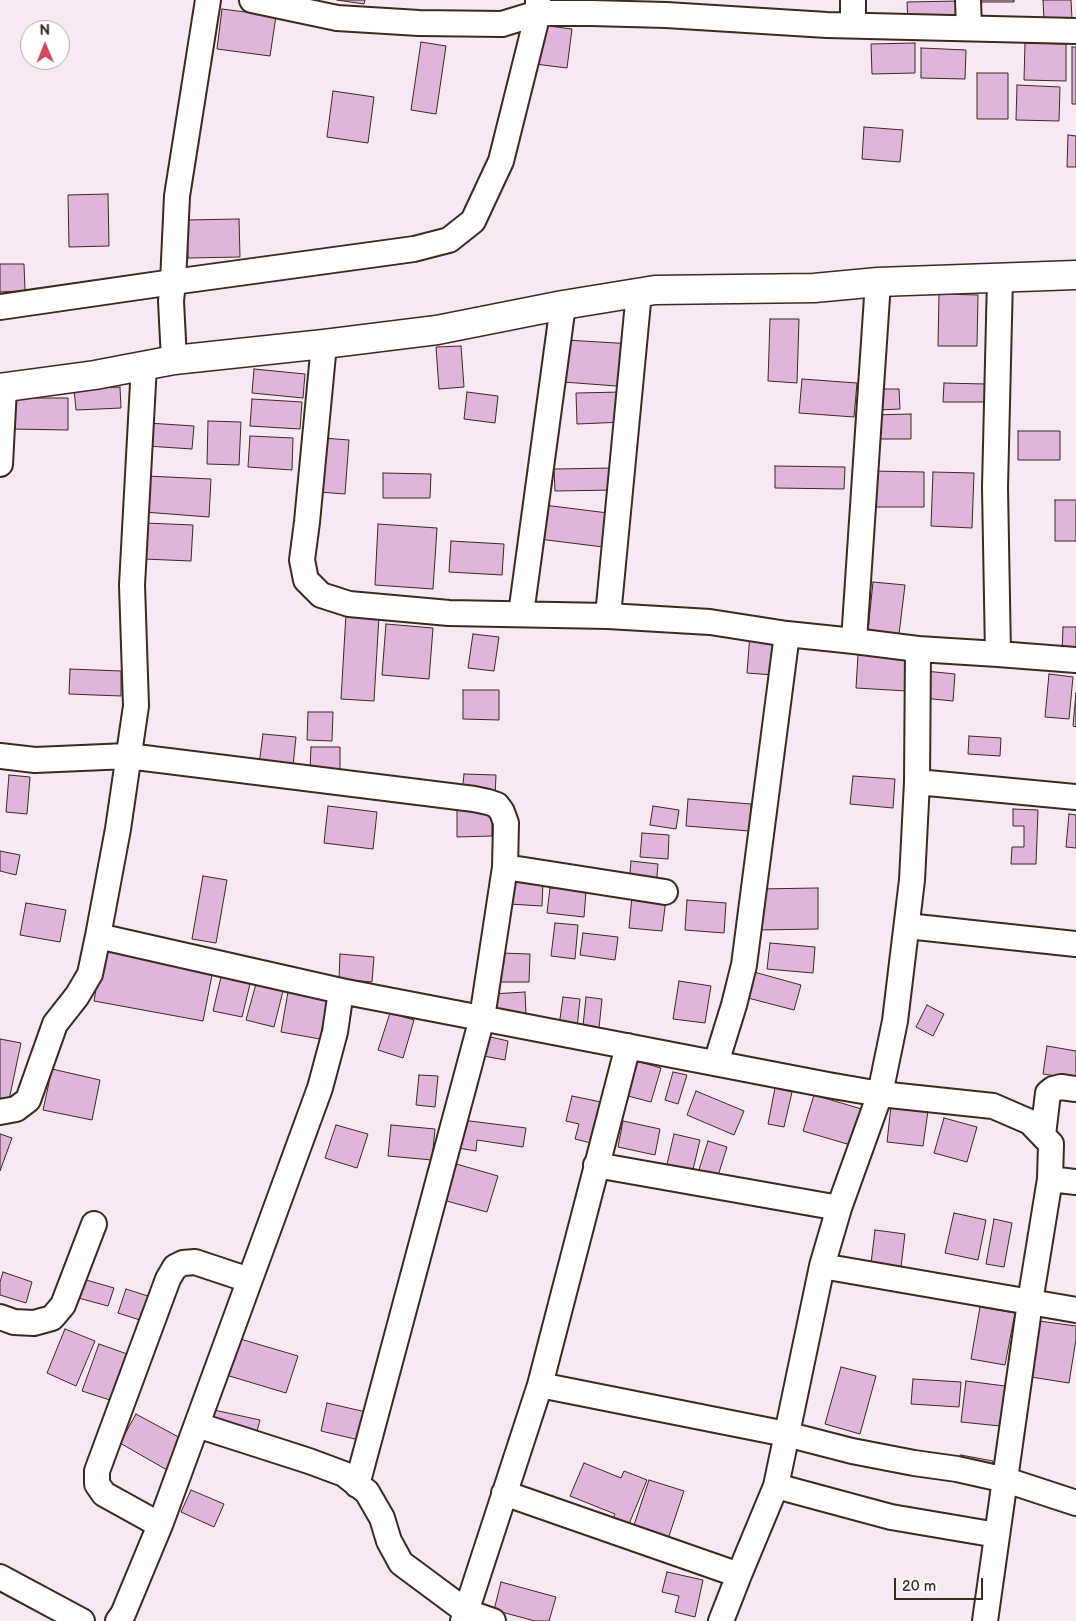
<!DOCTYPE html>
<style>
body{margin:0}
#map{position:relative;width:1076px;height:1621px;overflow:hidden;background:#f6e9f4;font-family:"Balsamiq Sans",sans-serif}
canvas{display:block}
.north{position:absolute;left:20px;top:20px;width:50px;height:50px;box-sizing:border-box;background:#fff;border:1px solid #b1aaa5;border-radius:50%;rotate:359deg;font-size:14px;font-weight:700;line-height:20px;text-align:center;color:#3b2a1e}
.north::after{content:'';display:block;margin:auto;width:18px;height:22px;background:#d1495b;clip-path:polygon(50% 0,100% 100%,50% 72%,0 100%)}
.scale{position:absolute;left:894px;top:1578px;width:89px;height:22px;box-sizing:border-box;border:2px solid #3b2a1e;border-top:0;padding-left:6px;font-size:15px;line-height:18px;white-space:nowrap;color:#3b2a1e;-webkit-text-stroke:4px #fff;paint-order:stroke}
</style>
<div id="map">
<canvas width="1076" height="1621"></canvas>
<div class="north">N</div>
<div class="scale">20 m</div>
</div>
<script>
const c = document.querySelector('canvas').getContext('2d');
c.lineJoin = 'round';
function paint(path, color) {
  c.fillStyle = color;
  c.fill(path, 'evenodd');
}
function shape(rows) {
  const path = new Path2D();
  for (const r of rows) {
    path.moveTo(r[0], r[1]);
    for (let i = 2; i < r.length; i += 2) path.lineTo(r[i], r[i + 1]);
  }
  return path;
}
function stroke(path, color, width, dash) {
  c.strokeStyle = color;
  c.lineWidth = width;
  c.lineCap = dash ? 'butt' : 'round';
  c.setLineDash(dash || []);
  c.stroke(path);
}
const building = shape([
 [337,0,365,0,364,4,337,0],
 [976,0,1014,0,1014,2,976,2,976,0],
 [1043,0,1071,0,1072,19,1044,20,1043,0],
 [959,1,959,21,908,21,907,2,959,1],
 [222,9,276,16,270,56,217,49,222,9],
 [541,25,572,29,567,68,535,64,541,25],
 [421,42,446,46,436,114,411,110,421,42],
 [915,43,915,73,872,74,871,44,915,43],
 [1025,43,1066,44,1066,81,1024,80,1025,43],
 [1072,47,1076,47,1076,104,1072,104,1072,47],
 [921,48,966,50,965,79,921,78,921,48],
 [977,73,1008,73,1008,119,977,119,977,73],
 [1017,85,1060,87,1059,121,1016,120,1017,85],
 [333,91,374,97,368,143,327,137,333,91],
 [864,127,903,130,900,162,862,159,864,127],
 [1068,135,1076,136,1076,167,1067,167,1068,135],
 [108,194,109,246,69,247,68,195,108,194],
 [239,219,240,257,188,258,187,220,239,219],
 [0,264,24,264,25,291,0,292,0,264],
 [939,294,978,295,977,346,938,346,939,294],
 [770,319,799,319,797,383,768,381,770,319],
 [566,340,633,344,630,387,563,382,566,340],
 [461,346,464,387,439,389,436,347,461,346],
 [254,369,305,374,303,398,252,393,254,369],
 [802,379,857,383,854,417,799,413,802,379],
 [944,383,985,384,985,402,943,402,944,383],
 [120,387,121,408,76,410,74,389,120,387],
 [877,389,899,389,900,409,878,410,877,389],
 [467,392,498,396,495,423,464,419,467,392],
 [623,392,624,422,577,424,576,393,623,392],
 [10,398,68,398,68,430,10,429,10,398],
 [252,399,302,402,300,429,250,426,252,399],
 [911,414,911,439,873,439,873,415,911,414],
 [208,421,241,422,239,465,207,464,208,421],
 [148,423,194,426,192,449,147,446,148,423],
 [1018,431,1060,431,1060,460,1018,460,1018,431],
 [250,436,293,438,292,470,248,467,250,436],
 [323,438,349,440,345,494,319,492,323,438],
 [775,466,845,467,844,489,775,488,775,466],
 [614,468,615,490,555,491,554,469,614,468],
 [871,471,924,472,924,507,871,507,871,471],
 [933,472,974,473,972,528,931,526,933,472],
 [383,473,431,474,430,498,383,498,383,473],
 [146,476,211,479,209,517,144,512,146,476],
 [1055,500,1076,500,1076,541,1055,541,1055,500],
 [544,505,608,513,603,547,539,539,544,505],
 [145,523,193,525,191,561,144,559,145,523],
 [378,524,437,528,433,589,375,585,378,524],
 [451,541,504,544,502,575,449,572,451,541],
 [873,582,905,585,899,634,868,631,873,582],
 [346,614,379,616,374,701,341,699,346,614],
 [386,624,433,628,429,679,382,675,386,624],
 [1063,627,1076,627,1076,657,1062,656,1063,627],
 [473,634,499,637,494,671,468,668,473,634],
 [750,634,775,636,773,675,747,673,750,634],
 [858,655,909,658,907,691,856,688,858,655],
 [70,669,121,671,121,696,69,694,70,669],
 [925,671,955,674,953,701,923,698,925,671],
 [1049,674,1073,677,1069,719,1045,717,1049,674],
 [463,690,499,690,499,720,463,719,463,690],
 [1076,693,1076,727,1073,726,1076,693],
 [308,712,333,712,332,741,307,740,308,712],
 [263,734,296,737,292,775,258,772,263,734],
 [969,736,1001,738,1000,756,968,754,969,736],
 [311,747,340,747,340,770,310,770,311,747],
 [464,774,496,775,495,797,462,795,464,774],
 [9,775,30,777,27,814,6,812,9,775],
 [853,776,895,779,893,808,850,804,853,776],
 [688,799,751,804,749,831,686,826,688,799],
 [328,806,377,812,373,849,324,843,328,806],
 [653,806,679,810,676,829,650,825,653,806],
 [492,808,492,836,457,837,457,809,492,808],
 [1013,809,1038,810,1036,864,1011,864,1012,847,1024,847,1024,826,1013,826,1013,809],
 [1069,814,1076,815,1076,848,1066,847,1069,814],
 [642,833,669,835,668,859,640,857,642,833],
 [0,851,20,855,16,875,0,871,0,851],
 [631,861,658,864,656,888,629,885,631,861],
 [203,876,227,880,216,943,192,939,203,876],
 [510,878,543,881,542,906,509,904,510,878],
 [550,888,586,891,584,917,547,913,550,888],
 [818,888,818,929,758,930,757,889,818,888],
 [632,896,666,899,662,931,629,928,632,896],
 [687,900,726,903,724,933,685,930,687,900],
 [26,903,66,910,60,942,20,935,26,903],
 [555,923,578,925,575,959,551,956,555,923],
 [583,933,618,937,615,960,580,955,583,933],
 [770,943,815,947,813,973,767,969,770,943],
 [103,949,213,970,203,1021,94,1001,103,949],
 [500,953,530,954,529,982,500,982,500,953],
 [340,954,374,957,372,982,339,979,340,954],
 [754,972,801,985,794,1010,748,998,754,972],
 [221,977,250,984,242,1017,213,1011,221,977],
 [679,981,711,986,705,1023,673,1019,679,981],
 [256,984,283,991,274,1027,246,1020,256,984],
 [288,992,328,999,320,1039,281,1032,288,992],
 [525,992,526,1014,493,1016,492,994,525,992],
 [563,997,580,999,577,1028,559,1026,563,997],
 [586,997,602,999,599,1028,583,1026,586,997],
 [927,1005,944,1014,933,1036,916,1027,927,1005],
 [390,1013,414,1020,403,1058,378,1050,390,1013],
 [482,1035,508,1041,505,1060,478,1055,482,1035],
 [0,1039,21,1043,9,1100,0,1098,0,1039],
 [1047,1046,1076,1051,1076,1079,1043,1074,1047,1046],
 [633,1060,661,1068,651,1102,624,1095,633,1060],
 [52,1069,100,1080,92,1120,43,1110,52,1069],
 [673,1072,687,1075,678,1104,665,1100,673,1072],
 [419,1075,438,1076,435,1107,416,1105,419,1075],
 [775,1088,792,1092,784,1127,768,1124,775,1088],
 [696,1091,744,1111,734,1135,687,1115,696,1091],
 [814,1095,865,1110,854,1146,803,1131,814,1095],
 [572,1096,601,1102,591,1143,575,1139,579,1124,566,1121,572,1096],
 [891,1106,928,1111,923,1146,887,1142,891,1106],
 [944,1118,977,1127,967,1162,934,1153,944,1118],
 [462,1120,526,1128,523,1147,477,1140,476,1151,458,1148,462,1120],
 [623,1121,660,1129,655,1155,618,1147,623,1121],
 [336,1125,368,1134,357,1168,325,1158,336,1125],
 [391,1125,435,1129,432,1160,388,1156,391,1125],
 [0,1134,12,1138,0,1171,0,1134],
 [674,1134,700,1140,691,1178,665,1173,674,1134],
 [708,1141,727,1147,717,1179,698,1173,708,1141],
 [453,1163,498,1176,487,1212,443,1200,453,1163],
 [954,1213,986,1220,978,1260,945,1253,954,1213],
 [994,1219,1012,1223,1004,1267,986,1264,994,1219],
 [875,1230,905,1234,900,1275,870,1272,875,1230],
 [3,1272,32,1282,26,1303,0,1295,0,1282,3,1272],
 [76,1277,114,1288,108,1306,71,1296,76,1277],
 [126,1289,151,1297,143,1321,118,1313,126,1289],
 [980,1307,1015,1313,1005,1365,971,1359,980,1307],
 [1039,1321,1076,1326,1076,1339,1069,1383,1031,1377,1039,1321],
 [65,1329,95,1341,76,1386,47,1373,65,1329],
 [237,1338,298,1356,286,1393,226,1375,237,1338],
 [99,1344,130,1355,113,1401,82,1391,99,1344],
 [841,1367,876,1376,860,1434,825,1424,841,1367],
 [913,1379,961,1382,959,1407,911,1404,913,1379],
 [966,1381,1005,1386,1000,1426,961,1422,966,1381],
 [327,1403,366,1412,359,1440,321,1431,327,1403],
 [214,1410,260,1420,256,1435,210,1424,214,1410],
 [136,1414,184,1440,167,1470,120,1443,136,1414],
 [961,1455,993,1461,990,1476,958,1469,961,1455],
 [584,1463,621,1478,624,1471,647,1480,629,1524,613,1518,615,1514,570,1496,584,1463],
 [649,1480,684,1491,666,1545,631,1534,649,1480],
 [191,1490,224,1504,214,1527,181,1512,191,1490],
 [667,1572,703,1580,695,1617,675,1612,679,1596,662,1592,667,1572],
 [501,1582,556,1597,549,1621,535,1621,494,1610,501,1582]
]);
const street = shape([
 [252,0,337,18,419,23,502,24,538,13,591,13,666,15,827,25,1076,31],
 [853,0,853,25],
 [968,0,969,28],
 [1000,278,995,487,998,654,1076,660],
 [0,307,173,282,177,196,208,0],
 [324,344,307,522,302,560,306,580,321,595,349,604,449,613,608,616,710,622,787,634,854,641,918,649],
 [174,360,171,301,173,282,414,249,449,240,473,221,501,161,538,13,538,0],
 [144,365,132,585,136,706,118,829,98,936,341,991],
 [0,464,4,388],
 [521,614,563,305],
 [608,616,639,292],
 [854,641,878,282],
 [998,654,918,649,917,782,912,880,895,1021,880,1094,839,1208,822,1266,1076,1310],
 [0,756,35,760,128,756,474,799,488,802,497,805,502,812,506,823,505,867,482,1018,357,1485],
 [917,782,1076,797],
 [505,867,665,892],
 [907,926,1076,944],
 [716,1063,734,1005,744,965,787,634],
 [0,1112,16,1109,28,1100,55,1024,77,996,90,974,98,936],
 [1043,1135,1048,1093,1053,1089,1061,1087,1076,1089],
 [596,1165,839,1208],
 [0,1317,14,1322,34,1323,52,1318,63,1305,94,1224],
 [540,1385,786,1434,852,1451,914,1463,957,1469,1006,1480,1076,1503],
 [197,1425,309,1461,344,1474,367,1492,382,1518,389,1541,401,1563,467,1612,493,1621],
 [776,1486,891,1517,997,1535],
 [504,1493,739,1575],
 [160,1525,104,1494,97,1484,97,1471,168,1279,175,1267,183,1263,195,1262,249,1280],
 [0,1577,82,1621],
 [118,1621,123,1614,160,1525,320,1088,335,1032,341,991,828,1085,880,1094,993,1106,1030,1122,1051,1144,1050,1179],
 [463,1621,540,1385,628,1046],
 [721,1621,739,1575,776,1486,822,1266],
 [985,1621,1030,1302,1050,1179,1076,1182]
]);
const secondary = shape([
 [0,388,95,375,174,360,324,344,437,330,563,305,655,290,814,288,878,282,1076,275]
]);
paint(building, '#e0b5da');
stroke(building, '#3b2a1e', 1);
stroke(street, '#3b2a1e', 28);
stroke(secondary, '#3b2a1e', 31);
stroke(street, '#fff', 24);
stroke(secondary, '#fff', 28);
</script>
